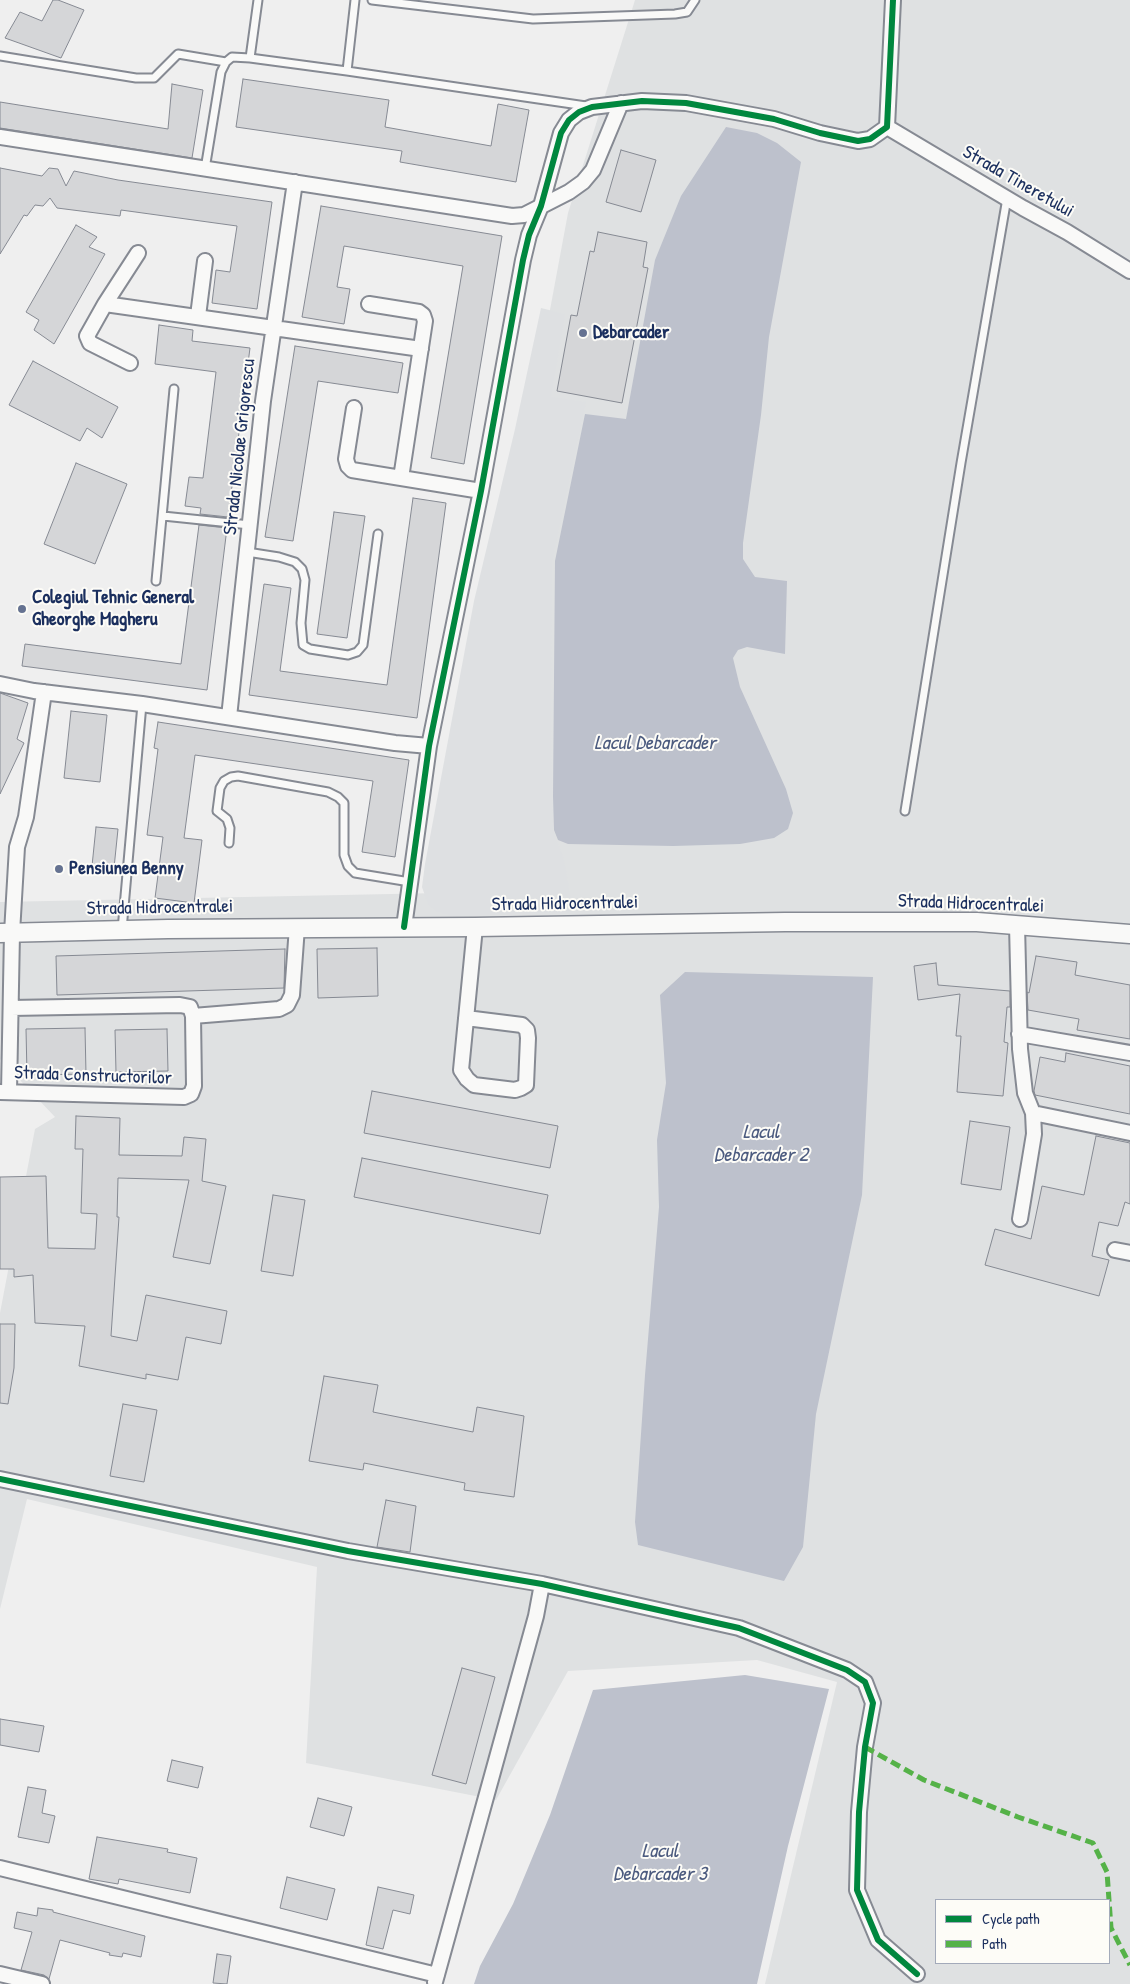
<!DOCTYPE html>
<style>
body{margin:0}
#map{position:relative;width:1130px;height:1984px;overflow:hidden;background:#efefef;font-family:"Patrick Hand",sans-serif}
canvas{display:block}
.legend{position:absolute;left:935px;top:1899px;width:175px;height:65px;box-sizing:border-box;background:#fdfcf7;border:1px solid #a3aaba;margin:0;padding:6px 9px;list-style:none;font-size:15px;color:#1b2f5e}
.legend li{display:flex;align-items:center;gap:10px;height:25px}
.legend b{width:25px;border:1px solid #a3aaba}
</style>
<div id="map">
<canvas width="1130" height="1984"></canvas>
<ul class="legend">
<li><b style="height:6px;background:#00873e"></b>Cycle path</li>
<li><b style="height:6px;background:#55b248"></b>Path</li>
</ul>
</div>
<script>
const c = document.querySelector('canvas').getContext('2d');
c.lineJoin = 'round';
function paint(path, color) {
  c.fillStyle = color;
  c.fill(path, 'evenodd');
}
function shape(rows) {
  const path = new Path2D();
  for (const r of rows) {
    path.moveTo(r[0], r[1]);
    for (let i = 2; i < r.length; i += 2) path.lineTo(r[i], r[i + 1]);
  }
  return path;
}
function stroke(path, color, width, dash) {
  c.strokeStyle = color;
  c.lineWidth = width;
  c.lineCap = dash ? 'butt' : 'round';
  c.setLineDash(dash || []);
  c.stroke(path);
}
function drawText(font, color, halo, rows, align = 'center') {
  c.font = font + ' "Patrick Hand",sans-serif';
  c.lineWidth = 4;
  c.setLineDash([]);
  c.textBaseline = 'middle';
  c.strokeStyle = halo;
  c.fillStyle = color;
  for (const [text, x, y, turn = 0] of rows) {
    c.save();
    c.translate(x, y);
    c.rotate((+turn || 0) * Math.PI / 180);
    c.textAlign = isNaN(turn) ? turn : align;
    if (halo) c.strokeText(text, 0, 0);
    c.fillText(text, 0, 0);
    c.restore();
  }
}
const built = shape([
 [635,0,1130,0,1130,1984,765,1984,837,1682,757,1660,568,1671,496,1800,306,1763,317,1567,27,1499,0,1609,0,1313,35,1129,55,1117,0,1059,0,902,440,893,457,810,568,213],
 [936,1900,1109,1900,1109,1963,936,1963]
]);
const green = shape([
 [541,308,565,314,551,397,586,402,552,561,551,737,553,831,564,860,573,912,452,916,438,912,428,904,422,887,425,864,474,601,515,429]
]);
const water = shape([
 [726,127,757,133,777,143,801,162,769,337,761,415,743,543,743,559,755,577,787,581,785,654,747,647,738,650,733,658,740,687,786,789,793,813,788,829,774,838,740,844,673,846,568,844,558,840,554,830,553,796,555,561,585,414,626,419,655,260,681,196],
 [685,972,873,977,862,1195,816,1414,803,1547,784,1581,638,1545,635,1522,645,1375,659,1207,657,1140,666,1083,660,995],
 [745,1675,829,1689,788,1846,757,1984,474,1984,480,1966,513,1904,550,1815,593,1690]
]);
const building = shape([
 [53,0,58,0,84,10,61,58,5,38,20,12,42,21,53,0],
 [243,79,389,100,385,127,491,146,498,104,529,110,516,182,400,162,402,151,236,127,243,79],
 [172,84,203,90,192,158,0,128,0,102,168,129,172,84],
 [621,150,656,160,641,212,606,202,621,150],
 [0,168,42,176,49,168,58,169,66,186,74,171,118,180,272,202,257,309,212,303,216,270,230,272,237,226,121,210,120,216,57,208,50,198,43,206,35,205,27,216,24,215,0,254,0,168],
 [321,206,502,236,464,464,431,458,463,266,344,246,337,287,350,289,344,324,302,317,321,206],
 [76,225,97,237,89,247,105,254,54,344,34,330,39,320,26,312,76,225],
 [598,232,647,242,643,267,648,268,622,403,557,391,571,315,577,316,590,251,594,252,598,232],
 [159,325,193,330,192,341,250,348,228,517,200,514,201,508,185,506,189,477,203,478,216,372,155,364,159,325],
 [295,346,403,363,398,393,318,381,293,541,265,537,295,346],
 [33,361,118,407,102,438,87,428,80,441,9,405,33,361],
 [76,463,127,484,95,564,44,544,76,463],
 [413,498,446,503,417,718,249,695,264,584,291,588,280,671,387,685,413,498],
 [334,512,365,516,347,638,317,634,334,512],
 [199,525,227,528,207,690,22,666,25,644,181,664,199,525],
 [0,693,28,703,17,739,24,743,0,794,0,693],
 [71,711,107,715,100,782,64,778,71,711],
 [158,722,409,760,395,857,362,852,373,781,195,755,184,838,202,840,194,903,155,898,163,837,147,835,158,749,154,748,158,722],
 [96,827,118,829,114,868,92,866,96,827],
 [377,948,378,996,318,998,317,949,377,948],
 [285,949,284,988,57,995,56,956,285,949],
 [1036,956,1077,962,1075,975,1130,985,1130,1039,1077,1030,1079,1019,1028,1010,1027,992,1029,993,1036,956],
 [936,963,938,985,1010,991,1010,1007,1007,1007,1004,1042,1008,1043,1003,1096,957,1092,961,1036,956,1036,960,994,918,1000,914,966,936,963],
 [85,1028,86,1074,27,1075,26,1029,85,1028],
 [167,1029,168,1071,116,1072,115,1030,167,1029],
 [1066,1053,1130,1066,1130,1114,1035,1095,1034,1091,1040,1057,1065,1062,1066,1053],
 [372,1091,558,1126,550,1168,364,1133,372,1091],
 [76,1116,120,1118,119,1155,182,1156,184,1137,206,1139,202,1181,226,1186,210,1264,173,1257,189,1180,118,1178,117,1217,119,1217,111,1336,137,1341,146,1295,227,1311,221,1344,186,1337,178,1380,146,1374,146,1379,79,1366,85,1326,35,1323,33,1275,14,1277,14,1269,0,1269,0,1177,46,1176,48,1248,95,1249,97,1214,81,1213,83,1149,75,1149,76,1116],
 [970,1121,1010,1127,1001,1190,961,1184,970,1121],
 [1096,1136,1130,1143,1130,1204,1125,1202,1118,1226,1099,1222,1092,1256,1109,1260,1099,1296,985,1265,995,1229,1031,1239,1042,1186,1084,1195,1096,1136],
 [362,1158,548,1195,540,1234,354,1197,362,1158],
 [273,1195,305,1200,293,1276,261,1271,273,1195],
 [0,1324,15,1324,14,1368,8,1404,0,1403,0,1324],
 [324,1376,378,1385,373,1412,473,1432,477,1407,524,1416,514,1497,464,1490,465,1483,364,1463,363,1470,309,1461,324,1376],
 [123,1404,157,1410,144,1482,110,1476,123,1404],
 [386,1500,416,1506,410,1552,377,1547,386,1500],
 [462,1668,495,1677,466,1784,432,1775,462,1668],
 [0,1719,44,1726,39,1752,0,1745,0,1719],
 [172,1760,203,1767,198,1788,167,1781,172,1760],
 [28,1787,46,1790,42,1813,55,1816,49,1843,18,1837,28,1787],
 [318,1798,352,1807,344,1836,310,1827,318,1798],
 [97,1837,168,1849,167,1852,197,1858,190,1893,119,1879,118,1884,89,1879,97,1837],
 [287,1877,335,1889,327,1920,280,1908,287,1877],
 [378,1887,414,1895,410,1914,393,1910,383,1949,366,1945,378,1887],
 [38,1908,53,1910,53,1912,145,1936,141,1957,123,1953,122,1957,109,1955,110,1953,60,1940,49,1979,44,1975,21,1970,32,1932,14,1928,17,1912,37,1916,38,1908],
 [217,1954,231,1956,227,1984,213,1983,217,1954]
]);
const service = shape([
 [372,0,533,19,675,14,687,12,695,0],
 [0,56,136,78,154,78,178,54,226,62],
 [250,58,258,0],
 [347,71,355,0],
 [205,169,221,72,226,62,232,57,250,58,347,71,586,106],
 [163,516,250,525],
 [247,552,279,557,295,562,302,569,305,580,301,623,303,645,310,649,348,655,357,652,363,645,378,534],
 [156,581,174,389],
 [905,811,961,463,1007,198],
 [229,843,230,828,227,819,217,811,220,788,224,781,231,777,238,776,328,792,338,797,344,803,344,855,348,866,355,873,410,882],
 [122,930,142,704]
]);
const minor = shape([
 [887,127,1023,208,1067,232,1130,271],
 [0,137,512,216,524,215,569,192,583,182,593,170,621,103],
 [105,304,138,253],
 [369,304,419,312,423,315,425,321,401,478],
 [198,316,205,261],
 [130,363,90,343,87,336,105,304,421,349],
 [354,408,346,459,348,466,352,470,481,491],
 [0,684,34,691,142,704,395,743,429,746],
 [229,717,263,401,295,182],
 [1017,925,1020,1049,1025,1093,1033,1113,1034,1134,1020,1219],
 [404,927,429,746,481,491,523,260,529,235,541,206,561,133,569,120,579,112,592,107,642,101,686,103,774,119,820,133,858,141,870,139,887,127,893,0],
 [193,1016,279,1009,287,1005,292,995,297,927],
 [466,1018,522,1025,527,1030,528,1038,526,1085,521,1088,515,1090,474,1085,467,1079,461,1070,475,927],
 [1019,1034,1130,1053],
 [0,1092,184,1097,191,1094,194,1086,193,1016,190,1007,180,1005,11,1008],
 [9,1092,12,933,17,847,26,817,44,692],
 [1033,1113,1130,1133],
 [1115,1250,1130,1253],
 [0,1479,348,1551,542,1584,739,1628,847,1670,865,1682,873,1703,865,1747,859,1812,857,1890,878,1940,917,1974],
 [0,1868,437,1975],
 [0,1974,42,1984],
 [435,1982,536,1616,542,1584]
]);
const tertiary = shape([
 [0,933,168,929,475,927,785,922,977,922,1130,934]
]);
const quiet = shape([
 [865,1747,924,1780,1018,1817,1093,1843,1107,1872,1111,1928,1130,1965]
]);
const cycleway = shape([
 [404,927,429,746,481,491,523,260,529,235,541,206,561,133,569,120,579,112,592,107,642,101,686,103,774,119,820,133,858,141,870,139,887,127,893,0],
 [0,1479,348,1551,542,1584,739,1628,847,1670,865,1682,873,1703,865,1747,859,1812,857,1890,878,1940,917,1974]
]);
const markers = [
 [583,333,5,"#657291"],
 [22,609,5,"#657291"],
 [59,869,5,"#657291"]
];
const streetNames = [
 ["Strada Tineretului",1018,182,30],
 ["Strada Nicolae Grigorescu",240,447,-84],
 ["Strada Hidrocentralei",565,904,-1],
 ["Strada Hidrocentralei",971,904,2],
 ["Strada Hidrocentralei",160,908,-1],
 ["Strada Constructorilor",93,1076,2]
];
const poiNames = [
 ["Debarcader",593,333],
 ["Colegiul Tehnic General",32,598],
 ["Gheorghe Magheru",32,620],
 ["Pensiunea Benny",69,869]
];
const waterNames = [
 ["Lacul Debarcader",655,744],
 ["Lacul",761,1133],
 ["Debarcader 2",761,1156],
 ["Lacul",660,1852],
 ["Debarcader 3",660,1875]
];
paint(built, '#dfe1e2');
paint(green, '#dee0e2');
paint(water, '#bdc1cc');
paint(building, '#d5d6d8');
stroke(building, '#868a93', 1);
stroke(service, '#868a93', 11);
stroke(minor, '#868a93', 18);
stroke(tertiary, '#868a93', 21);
stroke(service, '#f9f9f8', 7);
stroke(minor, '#f9f9f8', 14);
stroke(tertiary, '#f9f9f8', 18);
stroke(quiet, '#55b248', 5, [10, 5]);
stroke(cycleway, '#00873e', 6);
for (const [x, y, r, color] of markers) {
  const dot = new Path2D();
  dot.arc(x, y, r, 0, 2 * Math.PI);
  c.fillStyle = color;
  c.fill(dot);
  stroke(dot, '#fdfcf7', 2);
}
drawText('19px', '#1b2f5e', '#fdfcf7', streetNames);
drawText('bold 19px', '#1b2f5e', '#fdfcf7', poiNames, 'left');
drawText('italic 20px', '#4c5b7f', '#fdfcf7', waterNames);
</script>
